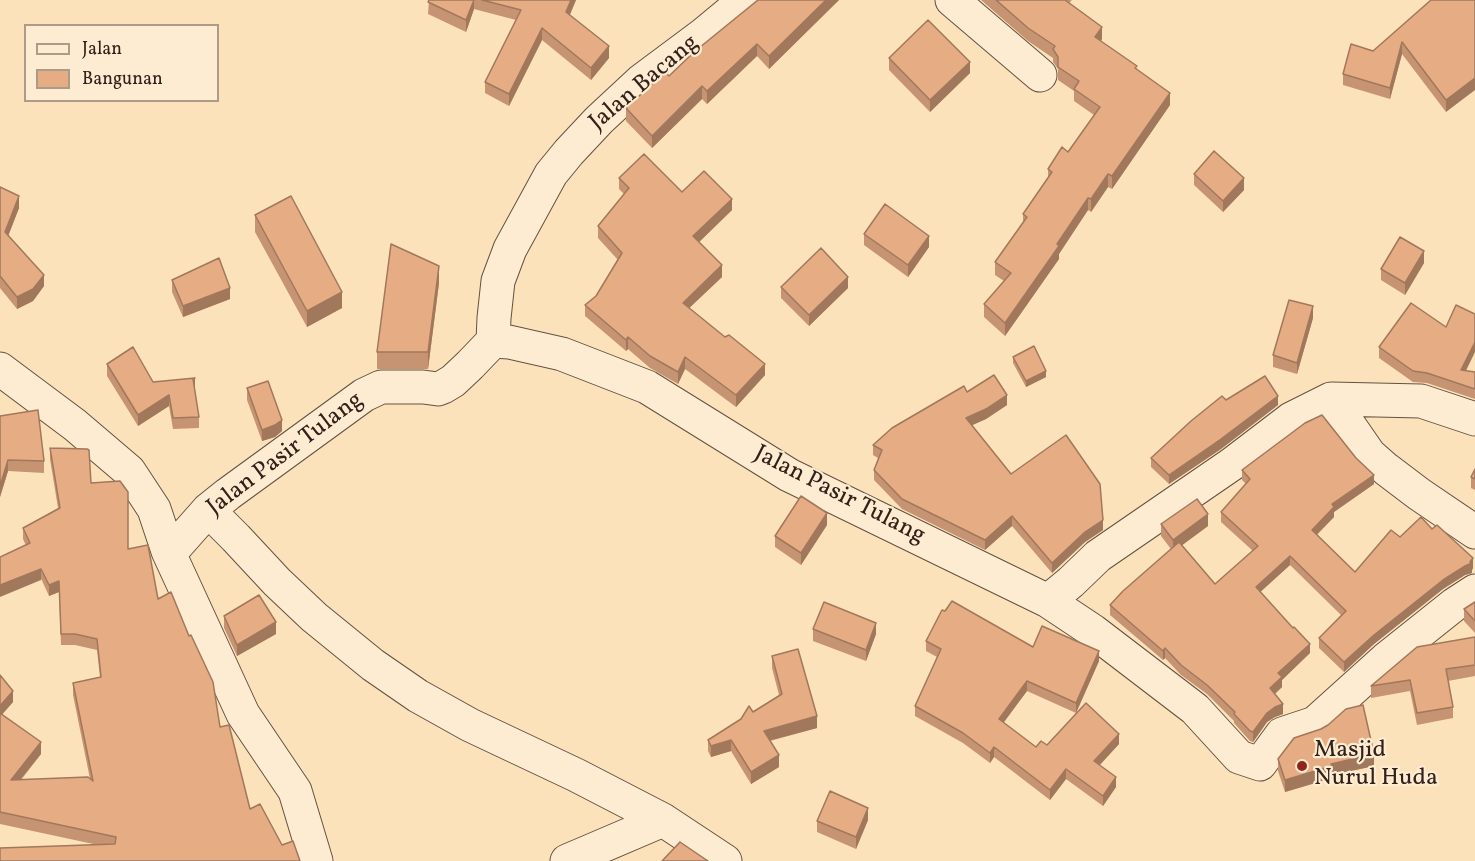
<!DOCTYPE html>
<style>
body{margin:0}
#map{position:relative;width:1475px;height:861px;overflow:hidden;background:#fce2ba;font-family:Vollkorn,serif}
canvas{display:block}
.legend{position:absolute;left:24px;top:24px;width:195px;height:78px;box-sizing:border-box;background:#fdecd2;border:2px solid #ab9b88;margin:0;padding:8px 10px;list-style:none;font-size:18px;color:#312119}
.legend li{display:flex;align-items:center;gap:12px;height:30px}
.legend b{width:30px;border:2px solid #ab9b88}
</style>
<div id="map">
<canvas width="1475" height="861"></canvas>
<ul class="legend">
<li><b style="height:8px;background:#fdecd2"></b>Jalan</li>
<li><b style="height:16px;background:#e6ac84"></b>Bangunan</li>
</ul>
</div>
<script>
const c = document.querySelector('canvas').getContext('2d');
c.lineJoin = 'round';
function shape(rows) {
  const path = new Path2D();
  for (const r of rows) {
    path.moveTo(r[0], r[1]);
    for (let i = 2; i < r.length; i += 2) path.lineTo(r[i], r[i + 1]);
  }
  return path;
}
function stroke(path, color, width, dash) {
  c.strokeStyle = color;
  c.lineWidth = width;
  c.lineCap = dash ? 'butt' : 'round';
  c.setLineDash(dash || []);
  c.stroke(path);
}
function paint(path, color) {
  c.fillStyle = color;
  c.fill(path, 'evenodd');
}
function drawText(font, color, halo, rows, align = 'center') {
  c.font = font + ' Vollkorn,serif';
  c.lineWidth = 4.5;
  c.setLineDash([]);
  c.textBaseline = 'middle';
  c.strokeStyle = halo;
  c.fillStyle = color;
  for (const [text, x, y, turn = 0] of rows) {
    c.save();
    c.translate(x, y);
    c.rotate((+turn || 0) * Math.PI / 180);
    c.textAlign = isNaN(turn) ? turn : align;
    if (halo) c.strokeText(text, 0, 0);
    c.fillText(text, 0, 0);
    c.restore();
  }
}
const minor = shape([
 [952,0,1040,75],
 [493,341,494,318,498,281,510,249,551,174,569,152,599,120,641,81,704,34,745,0],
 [0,369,75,425,129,471,154,509,168,551,243,714,295,791,316,861],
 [1331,399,1369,454,1386,469,1419,494,1475,532],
 [208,510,236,538,277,582,314,617,373,665,418,696,470,725,576,775,663,820,725,861],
 [168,551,177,545,208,510,228,494,364,395,381,387,423,387,438,389,443,387,453,381,470,365,493,341,509,342,562,354,647,387,789,475,1048,601,1093,631,1195,709,1239,757,1260,764,1282,734,1315,723,1386,659,1455,604,1475,591],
 [1048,601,1071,582,1098,556,1232,464,1291,419,1331,399,1421,401,1475,419],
 [567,861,663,820]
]);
const wall = shape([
 [429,0,576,0,570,15,609,58,591,80,542,40,509,106,485,93,485,82,516,20,474,9,466,32,428,14],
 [839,0,769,69,757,56,707,104,702,99,652,148,626,121,626,108,669,76,757,2],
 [981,0,1072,0,1069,3,1102,39,1101,41,1137,69,1170,105,1112,189,1108,187,1091,212,1088,210,1059,254,1059,259,1005,336,984,317,984,304,1004,281,995,275,995,262,1023,222,1023,214,1048,179,1048,169,1068,152,1094,115,1074,101,1074,91,1058,80,1058,69,1053,62,1053,58,1028,41],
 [1475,0,1446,112,1402,54,1390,99,1343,85,1343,74,1373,51],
 [889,58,970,73,930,112,889,70],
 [1194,174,1244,190,1223,212,1194,185],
 [619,178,682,192,732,210,699,242,722,277,689,308,765,375,736,407,685,369,678,384,650,368,628,349,626,351,585,316,585,305,596,296,618,260,598,238,598,226,624,194,619,189],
 [0,187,19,208,8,236,44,286,33,301,17,309,0,288],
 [255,215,342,308,307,327,255,232],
 [864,234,929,247,908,277,864,245],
 [1424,263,1405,295,1381,280,1381,269],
 [172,280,230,299,183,317,172,292],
 [439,283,428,369,377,369,377,352],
 [781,287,848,288,809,326,781,298],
 [1313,318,1297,374,1273,367,1273,355],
 [1379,347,1466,371,1475,372,1475,399,1427,383,1413,382,1379,358],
 [1013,357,1046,377,1026,387,1013,363],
 [107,364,153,382,195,389,195,390,199,417,199,428,173,429,169,406,138,426,107,376],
 [247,388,282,431,275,437,262,441,247,400],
 [967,392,1007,405,986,419,972,425,1011,474,1103,530,1085,542,1052,573,1012,526,985,550,902,509,874,480,874,470,878,458,873,455,873,445],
 [1226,400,1278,405,1221,449,1169,484,1151,467,1151,458],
 [0,416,44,461,44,473,8,471,0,497],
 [50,448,91,483,128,549,158,599,220,727,250,809,282,845,300,861,98,845,0,824,0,675,13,702,2,714,41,754,21,780,90,779,73,695,73,683,100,677,97,650,75,645,61,645,59,592,49,596,23,539,23,528,58,508,50,459],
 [1475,469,1475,490,1471,488,1471,477],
 [1242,470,1374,484,1334,512,1334,517,1317,535,1355,572,1400,537,1432,529,1473,568,1472,570,1472,573,1465,575,1443,589,1374,644,1344,672,1319,648,1319,638,1341,615,1290,565,1260,592,1310,653,1282,680,1282,687,1275,694,1283,714,1275,717,1267,722,1253,742,1250,741,1234,723,1234,721,1207,694,1181,675,1165,658,1163,660,1110,615,1110,605,1171,549,1161,536,1161,524,1208,526,1182,545,1215,584,1253,551,1221,522,1221,512,1246,484,1242,480],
 [827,525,801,565,775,547,775,536],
 [1475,602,1475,633,1464,621,1464,609],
 [224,616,276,634,237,656,224,628],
 [813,629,876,634,866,661,813,641],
 [1475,637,1475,676,1448,681,1453,707,1453,718,1417,725,1410,691,1371,698,1371,686],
 [926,641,1033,647,1099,661,1076,713,1027,691,1003,722,1036,747,1047,745,1119,744,1100,765,1116,787,1103,806,1066,779,1050,800,994,757,990,763,963,743,915,716,915,706,937,657,926,651],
 [772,656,817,728,770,741,779,767,751,784,731,751,711,757,708,751,708,740,779,695,772,668],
 [1278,759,1374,766,1332,775,1332,778,1285,792,1278,771],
 [868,820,856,849,817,832,817,821]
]);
const shadedWall = shape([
 [474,0,474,9,466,32,466,20],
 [571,0,576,0,566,23,566,12],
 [826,0,839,0,769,69,769,56],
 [1102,27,1102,39,1095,50,1095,37],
 [542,28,542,40,509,106,509,94],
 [1402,42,1402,54,1390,99,1390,88],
 [757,44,757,56,707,104,707,91],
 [609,46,609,58,591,80,591,68],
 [970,62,970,73,930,112,930,100],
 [1475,78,1475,90,1446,112,1446,100],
 [702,86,702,99,652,148,652,136],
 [1170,93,1170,105,1112,189,1112,176],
 [1108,174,1108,187,1091,212,1091,199],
 [1244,178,1244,190,1223,212,1223,201],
 [19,196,19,208,5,244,5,232],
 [1088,198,1088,210,1059,254,1059,259,1005,336,1005,323],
 [732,199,732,210,693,248,693,236],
 [929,236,929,247,908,277,908,265],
 [1424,251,1424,263,1405,295,1405,283],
 [722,265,722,277,683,314,683,303],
 [439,266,439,283,428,369,428,352],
 [44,275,44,286,33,301,17,309,17,297],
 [848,277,848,288,809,326,809,315],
 [230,288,230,299,183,317,183,306],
 [342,292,342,308,307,327,307,311],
 [1313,306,1313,318,1297,374,1297,363],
 [628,337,628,349,626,351,626,340],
 [1475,342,1475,352,1461,381,1461,370],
 [685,357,685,369,678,384,678,372],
 [765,364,765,375,736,407,736,395],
 [1046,371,1046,377,1026,387,1026,381],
 [195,378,195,389,193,391,193,379],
 [169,395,169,406,138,426,138,415],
 [1007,395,1007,405,986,419,966,428,966,418],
 [1278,396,1278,405,1221,449,1169,484,1169,475],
 [282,420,282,431,275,437,262,441,262,430],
 [8,460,8,471,0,497,0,486],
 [1374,475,1374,484,1334,512,1334,517,1312,539,1312,530,1332,504],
 [827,513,827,525,801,565,801,553],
 [1208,514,1208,526,1173,552,1173,540],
 [1012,516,1012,526,985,550,985,540],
 [1103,520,1103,530,1085,542,1052,573,1052,563,1085,532],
 [1290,556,1290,565,1256,596,1256,587],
 [1473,558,1473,568,1472,570,1472,573,1465,575,1443,589,1374,644,1344,672,1344,662,1374,635,1443,580,1470,562],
 [41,569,41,580,0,597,0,585],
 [59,581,59,592,49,596,49,585],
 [276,622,276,634,237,656,237,645],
 [876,623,876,634,866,661,866,650],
 [1310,644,1310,653,1282,680,1282,687,1270,698,1270,688,1278,673],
 [1165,648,1165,658,1163,660,1163,651],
 [1099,651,1099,661,1076,713,1076,703],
 [1027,681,1027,691,999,729,999,719],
 [13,691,13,702,0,717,0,706],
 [1283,704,1283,714,1275,717,1267,722,1253,742,1253,732,1267,713,1275,707],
 [817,716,817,728,764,742,764,731],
 [1119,734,1119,744,1094,771,1094,761],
 [731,740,731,751,711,757,711,746],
 [41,742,41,754,11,791,11,780],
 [994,747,994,757,990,763,990,753],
 [1374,754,1374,766,1332,775,1332,778,1285,792,1285,780,1331,764],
 [779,755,779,767,751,784,751,772],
 [1066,769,1066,779,1050,800,1050,790],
 [1116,777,1116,787,1103,806,1103,796],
 [868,808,868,820,856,849,856,837]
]);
const building = shape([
 [429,0,474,0,466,20,428,2,429,0],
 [482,0,571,0,566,12,609,46,591,68,542,28,509,94,485,82,521,10,482,0],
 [758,0,826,0,769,56,757,44,707,91,702,86,652,136,626,108,653,83,666,73,669,76,694,52,758,0],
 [996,0,1065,0,1102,27,1095,37,1137,66,1135,68,1170,93,1112,176,1108,174,1091,199,1088,198,1057,244,1059,246,1005,323,984,304,1011,273,995,262,1027,217,1023,214,1052,172,1048,169,1062,147,1068,152,1100,107,1074,89,1079,81,1058,67,1058,57,1053,49,1055,46,1028,28,996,0],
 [1431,0,1475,0,1475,78,1446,100,1402,42,1390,88,1343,74,1351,44,1373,51,1431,0],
 [928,20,970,62,930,100,889,58,928,20],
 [1214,151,1244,178,1223,201,1194,174,1214,151],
 [644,154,682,192,704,171,732,199,693,236,722,265,683,303,725,337,729,335,765,364,736,395,685,357,678,372,650,356,628,337,626,340,585,305,596,296,622,253,598,226,629,188,619,178,644,154],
 [0,187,19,196,5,232,44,275,33,289,17,297,0,276,0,187],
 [291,196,342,292,307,311,255,215,291,196],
 [885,204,929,236,908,265,864,234,885,204],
 [1400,237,1424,251,1405,283,1381,269,1400,237],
 [391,244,439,266,428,352,377,352,391,244],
 [821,248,848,277,809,315,781,287,821,248],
 [219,258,230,288,183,306,172,280,219,258],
 [1289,300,1313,306,1297,363,1273,355,1289,300],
 [1411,303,1446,327,1456,305,1475,314,1475,342,1461,370,1475,372,1475,389,1427,373,1413,371,1379,347,1411,303],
 [1034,346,1046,371,1026,381,1013,357,1034,346],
 [133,347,153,382,195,378,193,379,199,417,173,418,169,395,138,415,107,364,133,347],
 [994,375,1007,395,986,409,966,418,1011,474,1066,435,1100,484,1103,520,1085,532,1052,563,1012,516,985,540,902,499,874,470,882,450,873,445,892,428,964,386,967,392,994,375],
 [1265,376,1278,396,1221,439,1169,475,1151,458,1191,421,1222,396,1226,400,1265,376],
 [268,381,282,420,275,425,262,430,247,388,268,381],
 [38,410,44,461,8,460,0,486,0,416,38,410],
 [1322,415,1356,458,1374,475,1332,504,1334,507,1312,530,1355,572,1391,530,1400,537,1421,517,1432,529,1437,525,1473,558,1470,562,1472,563,1465,566,1443,580,1374,635,1344,662,1319,638,1346,611,1290,556,1256,587,1293,628,1294,627,1310,644,1278,673,1282,677,1270,688,1283,704,1275,707,1267,713,1253,732,1250,731,1234,714,1235,712,1207,685,1181,665,1165,648,1163,651,1110,605,1123,591,1179,542,1215,584,1258,546,1221,512,1250,479,1242,470,1305,423,1322,415],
 [50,448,87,449,89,450,91,483,120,481,128,492,128,549,148,545,158,599,171,592,189,636,191,635,213,682,220,727,229,725,250,809,260,804,282,845,293,841,300,861,0,861,0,848,115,844,116,837,0,812,0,713,41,742,11,780,88,777,93,781,73,683,101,677,97,639,75,634,61,634,59,581,49,585,41,569,0,585,0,557,30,543,23,528,60,508,50,448],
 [1475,469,1475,479,1471,477,1475,469],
 [801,496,827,513,801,553,775,536,801,496],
 [1197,499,1208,514,1173,540,1161,524,1197,499],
 [259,595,276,622,237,645,224,616,259,595],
 [952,601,1033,647,1042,626,1099,651,1076,703,1027,681,999,719,1036,747,1041,741,1047,745,1086,703,1119,734,1094,761,1116,777,1103,796,1066,769,1050,790,994,747,990,753,963,733,915,706,941,649,926,641,942,610,945,611,952,601],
 [824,602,876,623,866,650,813,629,824,602],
 [1475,602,1475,621,1464,609,1475,602],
 [1475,637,1475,665,1446,669,1453,707,1417,713,1410,680,1371,686,1417,647,1475,637],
 [798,649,817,716,764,731,779,755,751,772,731,740,711,746,708,740,741,719,749,706,753,712,782,694,772,656,798,649],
 [0,675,13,691,0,706,0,675],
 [1363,705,1374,754,1331,764,1332,766,1285,780,1278,759,1294,738,1321,729,1328,725,1346,709,1363,705],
 [830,791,868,808,856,837,817,821,830,791],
 [680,842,708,861,662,861,680,842]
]);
const markers = [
 [1302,766,6,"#8f2418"]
];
const streetNames = [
 ["Jalan Bacang",645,84,-40],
 ["Jalan Pasir Tulang",286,455,-37],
 ["Jalan Pasir Tulang",839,496,27]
];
const poiNames = [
 ["Masjid",1314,752],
 ["Nurul Huda",1314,780]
];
stroke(minor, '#645141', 35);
stroke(minor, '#fdecd2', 33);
paint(wall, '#c69472');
paint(shadedWall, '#a1785c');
paint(building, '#e6ac84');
stroke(building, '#a1785c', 1.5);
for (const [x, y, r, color] of markers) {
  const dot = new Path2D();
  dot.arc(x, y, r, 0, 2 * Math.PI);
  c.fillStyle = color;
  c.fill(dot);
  stroke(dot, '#fdecd2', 2);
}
drawText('24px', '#312119', '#fdecd2', streetNames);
drawText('24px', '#312119', '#fdecd2', poiNames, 'left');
</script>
